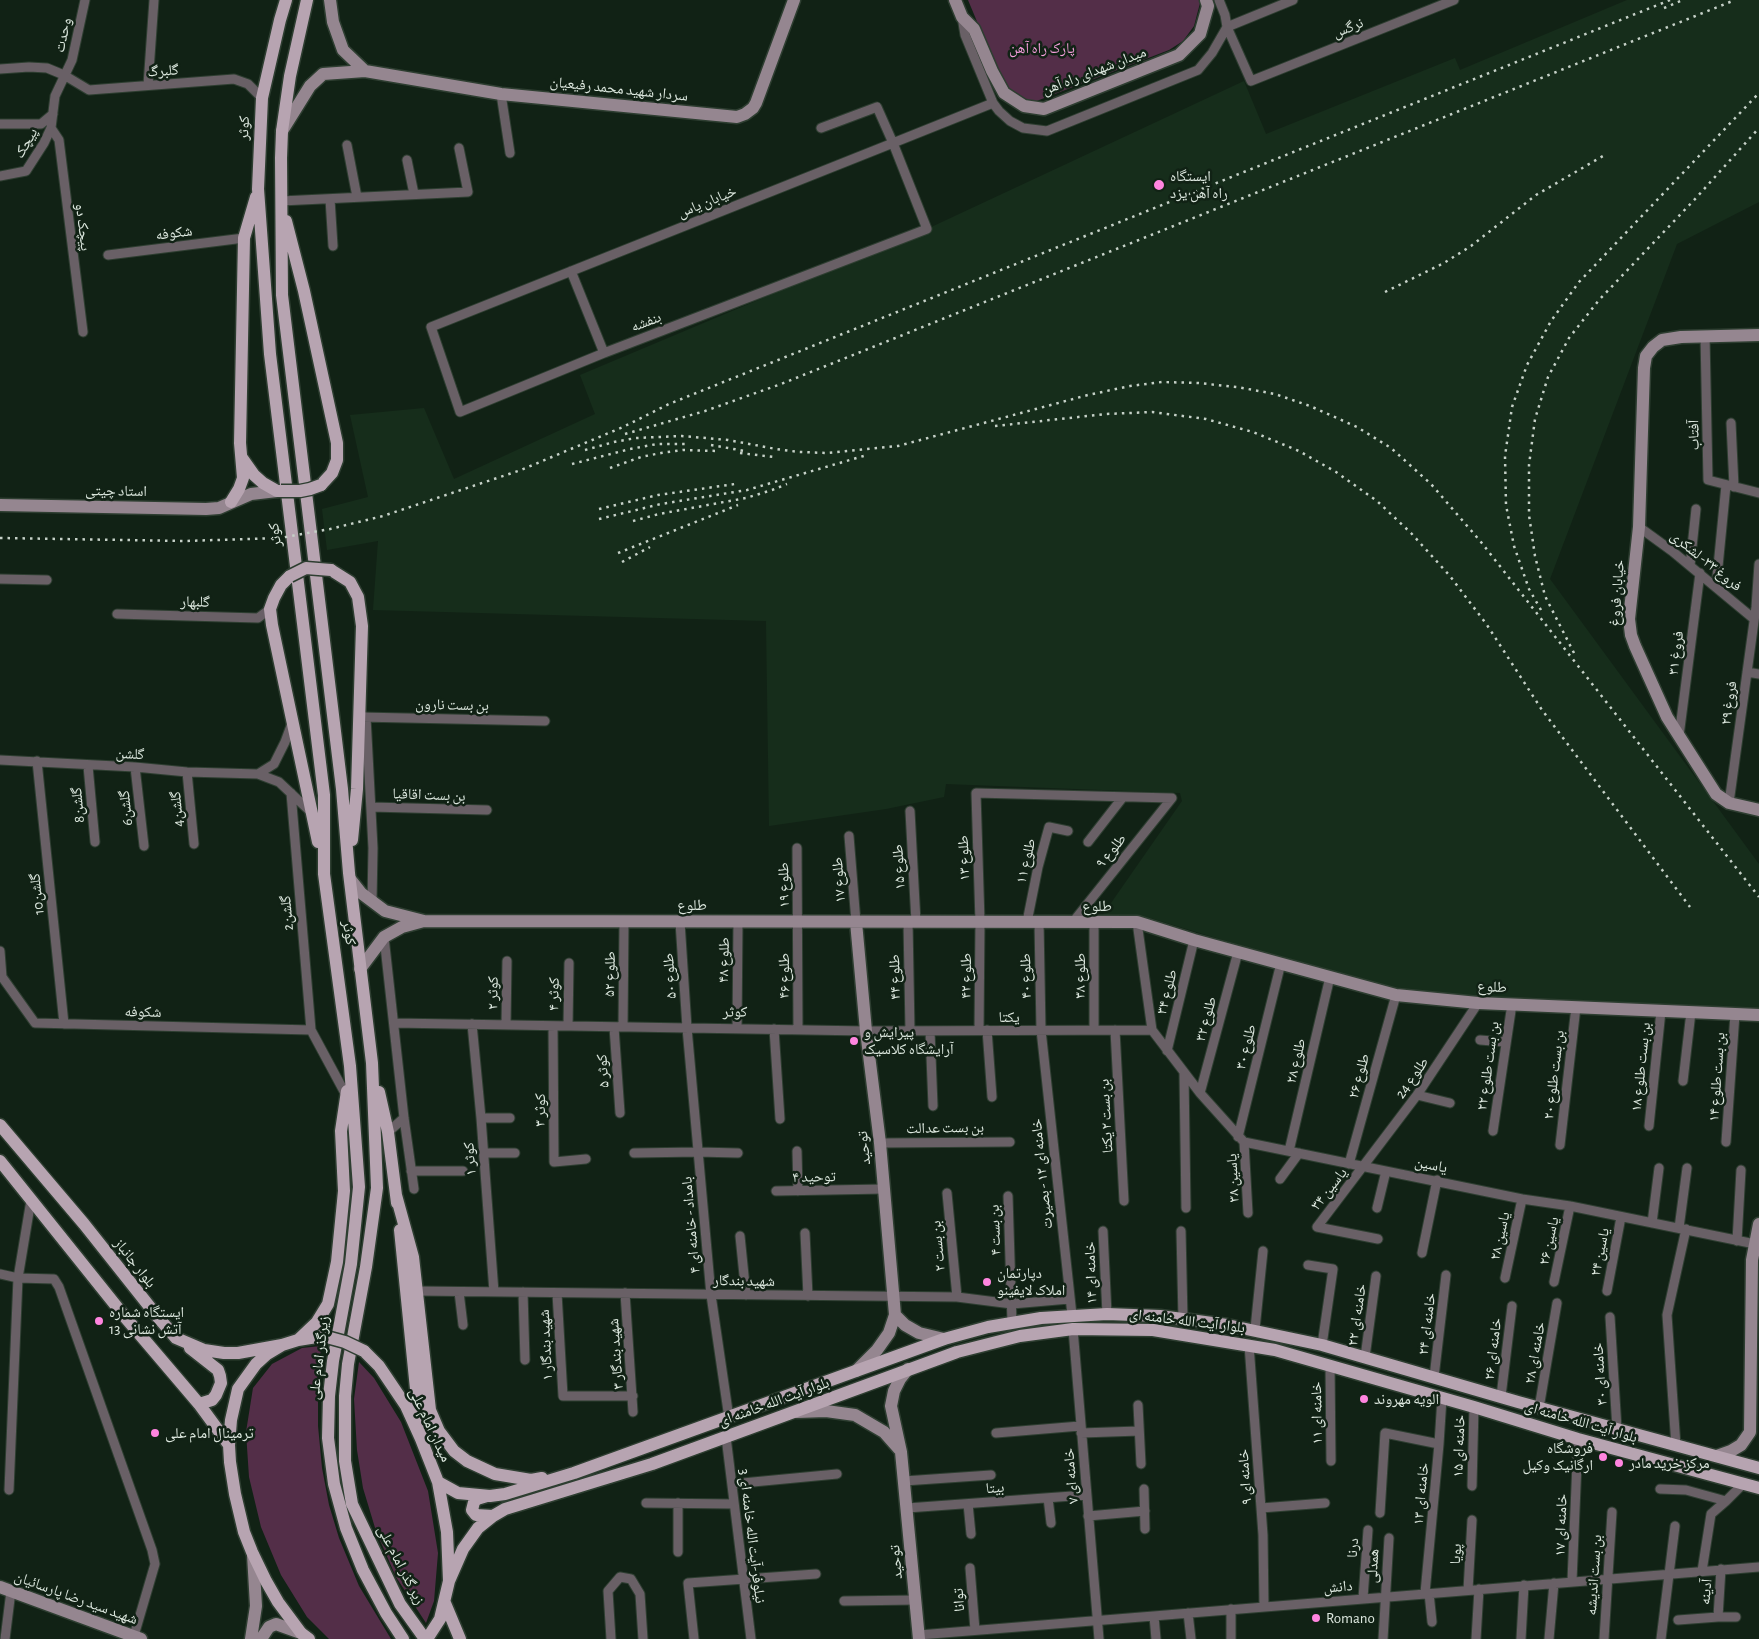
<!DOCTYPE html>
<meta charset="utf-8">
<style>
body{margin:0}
canvas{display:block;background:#112215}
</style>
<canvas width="1759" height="1639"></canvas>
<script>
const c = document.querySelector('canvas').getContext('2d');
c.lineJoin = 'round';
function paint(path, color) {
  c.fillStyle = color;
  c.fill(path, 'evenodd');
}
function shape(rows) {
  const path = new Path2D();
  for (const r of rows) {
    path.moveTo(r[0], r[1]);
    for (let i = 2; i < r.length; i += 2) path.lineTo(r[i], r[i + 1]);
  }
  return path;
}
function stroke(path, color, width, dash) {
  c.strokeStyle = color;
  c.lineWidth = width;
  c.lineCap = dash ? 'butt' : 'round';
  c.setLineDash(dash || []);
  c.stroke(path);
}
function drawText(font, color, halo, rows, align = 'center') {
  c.font = font + ' "Alegreya Sans","Noto Naskh Arabic",sans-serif';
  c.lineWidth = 5;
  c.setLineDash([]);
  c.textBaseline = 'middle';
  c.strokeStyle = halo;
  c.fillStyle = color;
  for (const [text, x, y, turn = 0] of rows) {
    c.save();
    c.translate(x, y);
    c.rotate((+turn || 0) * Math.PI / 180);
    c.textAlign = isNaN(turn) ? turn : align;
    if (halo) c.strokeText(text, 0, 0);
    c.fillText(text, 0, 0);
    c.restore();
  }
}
const built = shape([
 [1627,0,1759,0,1759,202,1677,244,1550,579,1759,864,1759,1010,1429,996,1374,986,1150,918,1102,916,1182,801,1180,793,946,784,944,797,886,809,769,826,766,621,373,610,378,541,327,550,322,509,368,497,350,415,424,408,454,479,595,414,580,375,927,229,1244,81,1266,134,1455,58,1460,70]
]);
const green = shape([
 [968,0,1199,0,1200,3,1194,26,1183,41,1169,50,1034,102,1020,98,1007,88,999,74],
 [321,1346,318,1388,318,1426,322,1468,329,1505,339,1538,359,1586,391,1639,329,1639,307,1617,281,1575,261,1527,249,1477,246,1432,253,1388,272,1364,302,1348],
 [359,1362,374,1378,401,1422,428,1491,438,1553,434,1601,426,1623,396,1577,376,1531,363,1488,357,1450,354,1399]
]);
const street = shape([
 [1293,0,1227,27,1251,81,1454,0],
 [962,17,965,35,993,103,999,111,1010,121,1023,128,1047,131,1198,70,1212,53,1227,27,1225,15,1219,0],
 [0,69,29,67,47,68,64,75,89,90,234,79,248,84,262,98],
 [148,85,154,0],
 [501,94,510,153],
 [0,124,41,124,53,114],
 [51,128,59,140,83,332],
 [821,128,877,107,893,143,927,229,604,353,460,412,431,327,893,143,993,103],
 [347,145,357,197],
 [407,160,414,194],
 [0,176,26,171,44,143,51,128,55,96,72,60,85,0],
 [330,199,333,246],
 [281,201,468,192,459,148],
 [108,255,244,238],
 [571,271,604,353],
 [1705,336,1708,480,1759,493],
 [1731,423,1734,487],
 [1639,527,1672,551,1754,619],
 [1690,566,1696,509],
 [0,579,47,580],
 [1716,587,1726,485],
 [117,614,258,618,270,609],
 [1747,672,1759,674],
 [360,717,545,721],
 [366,717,373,848,372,901],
 [1679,736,1700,573],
 [0,760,135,767,187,772,258,774,279,782,313,814],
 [37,761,64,1024],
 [88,766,95,842],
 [135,767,144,846],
 [187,772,194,844],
 [258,774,274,764,285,742,292,723],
 [291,793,311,1030,346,1095],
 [1729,803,1756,607,1759,564],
 [371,807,487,810],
 [910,811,916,922],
 [849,836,856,922],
 [1088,842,1123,797],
 [797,848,798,1030],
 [680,922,687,1028,711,1295,729,1418],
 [908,922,910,1031],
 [1027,922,1038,867,1049,827,1068,831],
 [1039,922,1041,1030,1072,1315],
 [1073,922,1172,798],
 [1137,922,1152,1030,1200,1093,1244,1142,1522,1199,1570,1206,1755,1244],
 [384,937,404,1118,414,1189],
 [0,951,2,977],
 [0,974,35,1023,311,1030],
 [394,1023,866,1031,1152,1030],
 [472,1024,481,1118,494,1292],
 [506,1025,507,961],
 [553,1026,554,1162,586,1159],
 [568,1026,569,963],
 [614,1027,620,1113],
 [623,1027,624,922],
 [737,1029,738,922],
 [774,1029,780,1119],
 [979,1030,980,922,976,793,1172,798],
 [987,1030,992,1097],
 [1094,1030,1094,922],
 [1115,1030,1124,1201],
 [930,1031,933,1106],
 [1480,1040,1505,1042],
 [1167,1051,1194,940],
 [1184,1073,1186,1208],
 [1683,1081,1691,1012],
 [1200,1093,1238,952],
 [1417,1095,1450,1103],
 [481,1118,510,1118],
 [1649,1126,1661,1011],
 [1493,1131,1512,1004],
 [388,1132,404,1118],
 [1238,1137,1281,963],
 [1244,1142,1248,1213],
 [1726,1142,1735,1014],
 [880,1143,1010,1142],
 [1560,1145,1576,1007],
 [797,1151,798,1191],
 [1289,1151,1330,977],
 [484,1153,515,1153],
 [634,1153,698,1152,738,1153],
 [1349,1164,1396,995],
 [411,1171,463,1171],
 [1280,1179,1299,1153],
 [776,1191,884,1189],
 [947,1193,957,1297],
 [1008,1196,1012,1323],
 [1377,1208,1386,1171],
 [1652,1223,1659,1168],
 [1679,1228,1687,1168],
 [1103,1231,1107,1314],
 [1181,1231,1183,1319],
 [805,1233,808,1296],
 [740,1236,746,1295],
 [1378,1239,1317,1227,1417,1095,1478,1003],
 [1737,1241,1741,1170],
 [1422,1253,1437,1180],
 [1308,1265,1333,1269,1322,1345],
 [0,1274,18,1278,31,1200],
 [1505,1278,1522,1199],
 [1554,1282,1570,1206],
 [417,1291,957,1297,1012,1304,1069,1299],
 [1607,1291,1621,1217],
 [459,1292,463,1325],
 [523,1292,525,1360],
 [557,1293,563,1396,633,1396],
 [625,1293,633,1412],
 [1610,1317,1617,1429],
 [1073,1329,1099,1639],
 [1255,1329,1263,1251],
 [1249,1345,1263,1535,1264,1607],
 [1365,1357,1376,1276],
 [1330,1365,1331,1461],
 [1434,1377,1446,1275],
 [1501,1396,1512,1306],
 [1138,1405,1141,1464],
 [1539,1408,1557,1303],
 [996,1433,1080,1426],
 [1081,1433,1139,1431],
 [726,1437,751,1639],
 [1676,1446,1667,1315,1686,1229],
 [904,1481,991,1475],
 [732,1484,837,1474],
 [1472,1486,1474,1407],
 [1144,1489,1145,1529],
 [1660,1489,1686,1490,1726,1501],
 [9,1490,18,1278,54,1279,59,1287,152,1550,155,1564,133,1639],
 [1048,1498,1051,1523],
 [646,1503,734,1504],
 [968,1504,971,1534],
 [907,1508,1086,1495],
 [1261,1508,1325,1503],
 [1380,1513,1385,1433,1439,1444],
 [1088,1516,1145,1511],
 [678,1552,678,1503],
 [970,1568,975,1630],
 [1721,1569,1718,1617,1736,1617],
 [1702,1571,1711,1514,1726,1501,1744,1483],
 [1572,1581,1578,1439],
 [1468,1590,1472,1520],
 [1425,1593,1439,1444,1442,1398],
 [1429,1593,1432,1622],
 [1363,1598,1368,1530],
 [844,1601,916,1600],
 [1231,1609,1231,1639],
 [1188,1613,1191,1639],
 [1154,1616,1156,1639],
 [1678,1620,1718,1617],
 [919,1635,1759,1567],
 [5,1639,11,1591],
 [611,1639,608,1591,620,1577,631,1579,640,1594,643,1639],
 [694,1639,688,1583,816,1574],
 [1383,1639,1389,1538],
 [1476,1639,1479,1589],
 [1521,1639,1524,1585],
 [1549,1639,1554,1583],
 [1604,1639,1612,1512],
 [1661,1639,1675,1526]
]);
const secondary = shape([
 [330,0,333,22,343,50,365,71],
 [955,0,962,17,974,29,992,71,1004,93,1024,106,1044,109,1179,55,1200,34,1208,6,1206,0],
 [282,131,310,86,323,74,365,71,501,94,737,117,745,114,753,108,756,103,794,0],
 [1759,335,1681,337,1662,340,1653,347,1646,356,1644,368,1639,527,1629,619,1631,635,1635,646,1667,717,1716,794,1729,803,1759,810],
 [0,505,206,509,219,508,251,494,277,491],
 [350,879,361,893,385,911,424,921,402,927,384,937,360,969],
 [424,921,1137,922,1194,940,1396,995,1478,1003,1759,1015],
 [856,922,866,1031,880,1143,895,1315,905,1325,919,1333,944,1339],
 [908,1369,900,1379,894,1391,891,1406,901,1452,919,1639],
 [856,1371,877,1350,889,1333,895,1315],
 [797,1412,826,1411,855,1415,884,1432,899,1449],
 [1717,1456,1731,1451,1741,1445,1750,1432,1752,1260,1759,1224],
 [0,1587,141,1639],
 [251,1639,256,1606,253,1555],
 [261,1639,269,1627,276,1624,301,1633]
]);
const primary = shape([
 [286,0,280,20,262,98,258,189,270,354,324,795,324,874,350,1066,359,1187,351,1264,333,1361,329,1396,328,1438,334,1484,346,1528,363,1570,386,1613,403,1639],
 [307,0,290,76,282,131,281,158,282,295,342,789,349,873,372,1063,377,1188,366,1267,348,1364,345,1396,345,1461,352,1504,400,1604,425,1639],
 [286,221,304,291,337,443,337,460,332,473,321,485],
 [242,458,254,475,263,483,277,491,281,491],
 [231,502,239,489,243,478,240,443,244,238,256,197],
 [331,570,350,582,358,597,362,626,357,789,352,840],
 [290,576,281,585,274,598,270,609,272,625,318,842],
 [379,1092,388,1132,397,1203],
 [0,1125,84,1224,157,1316,176,1338,204,1350,224,1353,238,1353,282,1345],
 [0,1161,125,1317,199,1404,229,1445],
 [396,1195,413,1257,430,1410,439,1431,454,1451,467,1461,495,1474,531,1480,542,1478],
 [400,1230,421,1439],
 [298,1340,317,1322,328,1304,337,1262,344,1191,341,1131,347,1091],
 [190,1348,218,1370,220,1376,221,1383,216,1395,212,1400,199,1404],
 [364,1351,379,1366,406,1406,421,1439,438,1482,447,1532,449,1581,440,1619,427,1639],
 [438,1482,458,1493,490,1496,505,1494,574,1473,944,1339,988,1327,1041,1318,1107,1314,1160,1316,1227,1325,1322,1345,1518,1402,1759,1468],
 [487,1496,477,1499,474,1502,472,1510,476,1515,493,1516],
 [449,1581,463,1549,478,1528,493,1516,505,1509,652,1464,957,1352,1020,1336,1073,1329,1153,1330,1275,1350,1474,1407,1578,1439,1759,1488],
 [445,1603,460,1639],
 [309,1639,301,1633,278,1602,266,1581,252,1552,244,1532,235,1494,230,1462,229,1445,231,1420,238,1389,256,1364,267,1354,282,1345,298,1340,323,1336]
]);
const rail = shape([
 [1664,8,1683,0],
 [1385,292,1444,263,1471,246,1536,195,1603,156],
 [995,426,1106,414,1152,412,1206,419,1253,432,1299,451,1336,472,1377,501,1411,533,1450,576,1487,625,1542,710,1690,907],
 [625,434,705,411,781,384,1735,0],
 [711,445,745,451],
 [585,450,614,442,636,438,682,436,728,440,776,449,799,452,828,453,898,446,1088,395,1130,386,1162,382,1198,383,1237,387,1275,394,1310,406,1357,427,1391,448,1431,484,1481,542,1759,897],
 [740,453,774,457],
 [572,464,630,449,657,444,688,444],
 [610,468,641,457,661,453,683,450,717,451],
 [599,509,658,495,735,484],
 [599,519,661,504,747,490,867,455],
 [633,521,659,514,746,498,772,490,787,484],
 [0,538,184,541,280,538,330,529,383,516,521,470,623,427,669,404,1670,0],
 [618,553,738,505],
 [622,562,650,547],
 [1541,610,1529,589,1514,546,1506,505,1505,456,1512,407,1527,365,1551,321,1579,282,1759,93],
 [1574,653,1545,596,1535,556,1529,515,1529,465,1535,419,1548,377,1569,338,1599,300,1696,198,1759,128]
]);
const primaryBridge = shape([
 [281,491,300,491,310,489,321,485],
 [290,576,306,568,331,570],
 [323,1336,345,1342,364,1351]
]);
const markers = [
 [1159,185,6,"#ff85df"],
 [854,1041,5,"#ff85df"],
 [987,1282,5,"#ff85df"],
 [99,1321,5,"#ff85df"],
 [1364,1399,5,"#ff85df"],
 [155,1433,5,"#ff85df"],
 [1603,1457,5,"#ff85df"],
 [1619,1463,5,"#ff85df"],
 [1316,1618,5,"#ff85df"]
];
const streetNames = [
 ["نرگس",1348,28,-22],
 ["وحدت",63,35,-77],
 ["گلبرگ",163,71,-4],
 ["میدان شهدای راه آهن",1094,71,-21],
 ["سردار شهید محمد رفیعیان",619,89,6],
 ["کوثر",244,128,-87],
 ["پیچک",26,143,-60],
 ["خیابان یاس",707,202,-22],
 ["پیچک دو",83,227,83],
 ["شکوفه",174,233,-7],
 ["بنفشه",646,322,-21],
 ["آفتاب",1694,435,-91],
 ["استاد چیتی",116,491,1],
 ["کوثر",275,535,-97],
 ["فروغ ۳۳- لشکری",1706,561,39],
 ["خیابان فروغ",1617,593,-86],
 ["گلبهار",195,602,1],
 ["فروغ ۳۱",1676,653,-83],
 ["فروغ ۲۹",1729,703,-82],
 ["بن بست نارون",452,705,1],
 ["گلشن",130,754,3],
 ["بن بست اقاقیا",429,795,2],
 ["گلشن8",78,805,-95],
 ["گلشن6",126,808,-96],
 ["گلشن4",177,809,-95],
 ["طلوع ۹",1111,851,-51],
 ["طلوع ۱۳",964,858,-92],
 ["طلوع ۱۱",1026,861,-77],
 ["طلوع ۱۵",899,867,-93],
 ["طلوع ۱۷",839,880,-94],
 ["طلوع ۱۹",784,885,-91],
 ["گلشن10",37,894,-96],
 ["طلوع",692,905],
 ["طلوع",1097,906],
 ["گلشن2",287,913,-95],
 ["کوثر",349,933,82],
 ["طلوع ۴۸",724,960,-89],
 ["طلوع ۵۲",610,974,-89],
 ["طلوع ۵۰",670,976,-94],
 ["طلوع ۴۶",784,976,-90],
 ["طلوع ۴۲",966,976,-90],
 ["طلوع ۴۰",1026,976,-91],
 ["طلوع ۳۸",1080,976,-90],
 ["طلوع ۴۴",895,977,-91],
 ["طلوع",1492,987,3],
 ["طلوع ۳۴",1167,992,-76],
 ["کوثر ۲",493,993,-89],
 ["کوثر ۴",554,994,-89],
 ["شکوفه",143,1012,1],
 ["کوثر",735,1012,1],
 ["یکتا",1009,1017],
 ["طلوع ۳۲",1206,1019,-75],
 ["طلوع ۳۰",1246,1047,-76],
 ["طلوع ۲۸",1296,1061,-77],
 ["بن بست طلوع ۲۲",1488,1066,-82],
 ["بن بست طلوع ۱۸",1641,1067,-84],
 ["کوثر ۵",603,1071,-94],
 ["بن بست طلوع ۲۰",1554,1075,-83],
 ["طلوع ۲۶",1359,1076,-75],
 ["بن بست طلوع ۱۴",1717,1077,-86],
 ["طلوع 24",1412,1078,-55],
 ["کوثر ۳",540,1110,-90],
 ["بن بست ۲ یکتا",1106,1116,-93],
 ["بن بست عدالت",945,1128,-1],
 ["توحید",864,1148,-96],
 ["کوثر ۱",470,1159,-94],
 ["یاسین",1431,1165,11],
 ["خامنه ای ۱۲ - بصیرت",1042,1174,-96],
 ["توحید ۴",814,1177,-1],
 ["یاسین ۳۸",1233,1178,-93],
 ["یاسین ۳۴",1329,1189,-52],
 ["بامداد - خامنه ای ۴",691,1225,-95],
 ["بن بست ۴",995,1230,-92],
 ["یاسین ۲۸",1500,1236,-78],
 ["یاسین ۲۶",1549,1241,-78],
 ["بن بست ۲",938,1246,-95],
 ["یاسین ۲۴",1600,1252,-79],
 ["بلوار جانباز",135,1263,52],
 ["خامنه ای ۱۴",1091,1273,-92],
 ["شهید بندگار",744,1281,1],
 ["خامنه ای ۲۲",1357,1315,-82],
 ["بلوار آیت الله خامنه ای",1187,1321,7],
 ["خامنه ای ۲۴",1427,1324,-83],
 ["شهید بندگار ۱",546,1345,-93],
 ["خامنه ای ۲۶",1493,1349,-83],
 ["خامنه ای ۲۸",1535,1353,-80],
 ["شهید بندگار ۳",616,1354,-94],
 ["زیرگذر امام علی",319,1358,-83],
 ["خامنه ای ۳۰",1600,1374,-94],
 ["بلوار آیت الله خامنه ای",774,1402,-20],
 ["خامنه ای ۱۱",1317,1413,-91],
 ["بلوار آیت الله خامنه ای",1581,1422,16],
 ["میدان امام علی",430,1425,65],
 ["خامنه ای ۱۵",1459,1446,-88],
 ["خامنه ای ۷",1071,1476,-95],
 ["خامنه ای ۹",1245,1477,-94],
 ["بیتا",995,1488,-4],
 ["خامنه ای ۱۳",1421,1494,-85],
 ["خامنه ای ۱۷",1561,1525,-88],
 ["نیلوفر-آیت الله خامنه ای 3",752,1536,83],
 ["درنا",1353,1548,-86],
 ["پویا",1456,1554,-86],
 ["توحید",896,1562,-95],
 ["زیر گذر امام علی",401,1565,63],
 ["همدلی",1373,1566,-87],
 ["بن بست اندیشه",1594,1575,-86],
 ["دانش",1338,1587,-5],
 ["آدینه",1706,1592,-86],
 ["شهید سید رضا پارسائیان",76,1598,20],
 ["توانا",959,1600,-94]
];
const parkNames = [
 ["پارک راه آهن",1042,48]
];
const poiNames = [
 ["ایستگاه",1170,176],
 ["راه آهن یزد",1170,193],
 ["پیرایش و",864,1032],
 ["آرایشگاه کلاسیک",864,1049],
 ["دپارتمان",997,1273],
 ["املاک لایفینو",997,1290],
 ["ایستگاه شماره",109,1312],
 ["13 آتش نشانی",109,1329],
 ["الویه مهروند",1374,1399],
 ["ترمینال امام علی",165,1433],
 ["فروشگاه",1593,1448,"right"],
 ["ارگانیک وکیل",1593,1465,"right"],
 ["مرکز خرید مادر",1629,1463],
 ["Romano",1326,1618]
];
paint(built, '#162d1b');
paint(green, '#532e48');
stroke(street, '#2e3e31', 11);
stroke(secondary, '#2e3e31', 15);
stroke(primary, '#2e3e31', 15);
stroke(street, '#696066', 9);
stroke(secondary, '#958690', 12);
stroke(primary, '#b7a4b1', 12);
stroke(rail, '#c6d1c8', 2.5, [2.5, 5]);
stroke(primaryBridge, '#2e3e31', 15, []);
stroke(primaryBridge, '#b7a4b1', 12);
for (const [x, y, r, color] of markers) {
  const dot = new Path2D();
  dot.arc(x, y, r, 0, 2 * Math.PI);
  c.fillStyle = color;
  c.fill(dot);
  stroke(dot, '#112215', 2);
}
drawText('15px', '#dde8df', '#112215', streetNames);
drawText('15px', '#f69fdd', '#112215', parkNames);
drawText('15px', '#dde8df', '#112215', poiNames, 'left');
</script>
